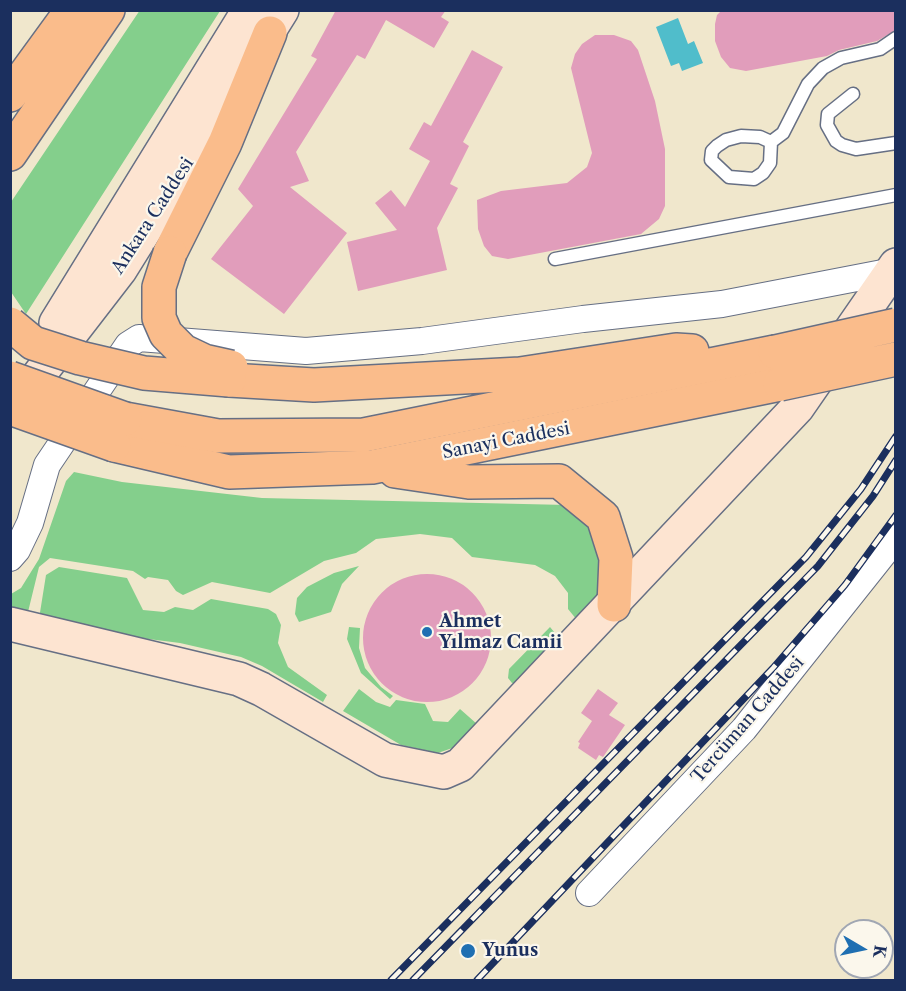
<!DOCTYPE html>
<meta charset="utf-8">
<style>
body{margin:0}
#map{position:relative;width:906px;height:991px;overflow:hidden;background:#f0e7cc;font-family:"Libre Caslon Text",serif}
canvas{display:block}
.frame{position:absolute;inset:0;border:12px solid #1b2f5e;pointer-events:none}
.north{position:absolute;left:834px;top:919px;width:60px;height:60px;box-sizing:border-box;background:#fbf7ec;border:2px solid #a1a7b3;border-radius:50%;rotate:99deg;font-size:16px;font-weight:700;line-height:24px;text-align:center;color:#1b2f5e}
.north::after{content:'';display:block;margin:auto;width:21px;height:27px;background:#1f6fb2;clip-path:polygon(50% 0,100% 100%,50% 72%,0 100%)}
</style>
<div id="map">
<canvas width="906" height="991"></canvas>
<div class="frame"></div>
<div class="north">K</div>
</div>
<script>
const c = document.querySelector('canvas').getContext('2d');
c.lineJoin = 'round';
function paint(path, color) {
  c.fillStyle = color;
  c.fill(path, 'evenodd');
}
function shape(rows) {
  const path = new Path2D();
  for (const r of rows) {
    if (r.length === 3) {
      path.moveTo(r[0] + r[2], r[1]);
      path.arc(r[0], r[1], r[2], 0, 2 * Math.PI);
      continue;
    }
    path.moveTo(r[0], r[1]);
    for (let i = 2; i < r.length; i += 2) path.lineTo(r[i], r[i + 1]);
  }
  return path;
}
function stroke(path, color, width, dash) {
  c.strokeStyle = color;
  c.lineWidth = width;
  c.lineCap = dash ? 'butt' : 'round';
  c.setLineDash(dash || []);
  c.stroke(path);
}
function drawText(font, color, halo, rows, align = 'center') {
  c.font = font + ' "Libre Caslon Text",serif';
  c.lineWidth = 4.5;
  c.setLineDash([]);
  c.textBaseline = 'middle';
  c.strokeStyle = halo;
  c.fillStyle = color;
  for (const [text, x, y, turn = 0] of rows) {
    c.save();
    c.translate(x, y);
    c.rotate((+turn || 0) * Math.PI / 180);
    c.textAlign = isNaN(turn) ? turn : align;
    if (halo) c.strokeText(text, 0, 0);
    c.fillText(text, 0, 0);
    c.restore();
  }
}
const green = shape([
 [140,10,220,11,26,314,11,292,11,202],
 [74,472,122,482,262,498,567,505,594,533,606,573,598,599,577,620,568,609,568,593,555,576,535,565,472,557,452,538,420,534,376,539,356,553,324,561,270,593,212,582,183,595,176,591,168,580,148,577,145,579,133,571,50,558,39,567,28,612,11,619,11,594,21,588,39,559,66,481],
 [359,566,342,584,331,612,299,622,295,614,297,598,307,587,334,573],
 [59,567,127,578,143,610,164,612,175,607,193,610,211,599,268,609,276,614,281,625,278,643,288,667,327,695,323,702,262,666,241,657,180,643,38,625,46,575],
 [349,627,360,628,359,648,365,668,381,687,393,696,390,699,361,673,347,639],
 [550,627,560,639,517,683,512,683,508,678,509,669],
 [359,689,376,702,390,707,396,700,425,704,433,721,448,722,460,709,477,724,458,746,438,753,401,745,343,711]
]);
const water = shape([
 [678,18,688,44,694,41,703,63,682,71,679,63,671,66,656,27]
]);
const building = shape([
 [336,10,446,10,441,17,449,22,434,48,386,20,365,59,357,55,296,152,309,181,290,187,347,233,284,314,211,259,253,206,238,189,317,59,311,56],
 [722,10,896,10,896,30,877,41,839,50,827,56,746,71,730,68,721,57,715,41,715,24,717,15],
 [595,35,614,35,631,41,638,50,655,101,665,149,665,206,659,219,641,234,508,259,492,256,484,246,478,229,477,200,501,191,567,183,587,167,592,153,571,68,575,54,582,44],
 [472,50,503,67,463,142,469,146,450,184,458,188,437,228,447,270,358,291,347,242,397,230,375,203,391,190,405,207,430,161,409,149,424,122,431,126],
 [427,638,64],
 [598,689,618,703,609,715,625,725,603,757,599,755,596,760,578,748,580,743,578,742,592,721,581,713]
]);
const lane = shape([
 [853,94,828,114,827,125,836,141,842,145,856,149,896,143],
 [741,136,760,137,771,142,770,163,763,173,754,179,729,177,711,160,712,151,717,146,726,140,741,136],
 [771,142,783,133,808,84,823,68,841,58,880,49,896,38],
 [555,259,896,195]
]);
const street = shape([
 [10,558,17,550,30,523,47,465,128,345,139,338,306,351,422,341,583,319,722,304,893,271],
 [589,893,744,729,896,538]
]);
const secondary = shape([
 [56,323,249,10],
 [15,406,120,270,282,10],
 [10,624,239,679,261,689,385,760,444,772,460,765,797,408,896,265]
]);
const primary = shape([
 [114,445,229,472,372,467,780,384],
 [395,471,469,482,559,481,603,517,616,558,614,605]
]);
const highway = shape([
 [10,95,72,10],
 [10,154,108,10],
 [170,253,225,143,270,33],
 [229,380,314,385,520,374,676,350,692,351],
 [125,419,218,436,364,435,775,352]
]);
const rail = shape([
 [391,980,806,557,861,489,896,436],
 [413,980,818,566,873,496,896,460],
 [477,980,773,668,845,585,896,515]
]);
const primaryBridge = shape([
 [775,352,896,325],
 [780,384,896,359]
]);
const highwayBridge = shape([
 [170,253,159,287,159,318,166,334,183,351,204,361,231,367],
 [10,324,33,343,80,358,144,373,229,380],
 [10,378,125,419],
 [10,408,114,445]
]);
const markers = [
 [427,632,6,"#1f6fb2"],
 [468,951,8,"#1f6fb2"]
];
const streetNames = [
 ["Ankara Caddesi",153,216,-57],
 ["Sanayi Caddesi",506,441,-11],
 ["Tercüman Caddesi",748,720,-49]
];
const poiNames = [
 ["Ahmet",439,622],
 ["Yılmaz Camii",439,643],
 ["Yunus",482,951]
];
paint(green, '#84cf8c');
paint(water, '#50bdcb');
paint(building, '#e19dbb');
stroke(lane, '#666f84', 15);
stroke(street, '#666f84', 28);
stroke(secondary, '#666f84', 36);
stroke(primary, '#666f84', 36);
stroke(highway, '#666f84', 36);
stroke(lane, '#fff', 12);
stroke(street, '#fff', 26);
stroke(secondary, '#fde4d1', 33);
stroke(primary, '#fabc8b', 33);
stroke(highway, '#fabc8b', 33);
stroke(rail, '#1b2f5e', 7);
stroke(rail, '#fbf7ec', 4.5, [14]);
stroke(primaryBridge, '#666f84', 36, []);
stroke(highwayBridge, '#666f84', 36, []);
stroke(primaryBridge, '#fabc8b', 33);
stroke(highwayBridge, '#fabc8b', 33);
for (const [x, y, r, color] of markers) {
  const dot = new Path2D();
  dot.arc(x, y, r, 0, 2 * Math.PI);
  c.fillStyle = color;
  c.fill(dot);
  stroke(dot, '#fbf7ec', 2);
}
drawText('18px', '#1b2f5e', '#fbf7ec', streetNames);
drawText('bold 18px', '#1b2f5e', '#fbf7ec', poiNames, 'left');
</script>
